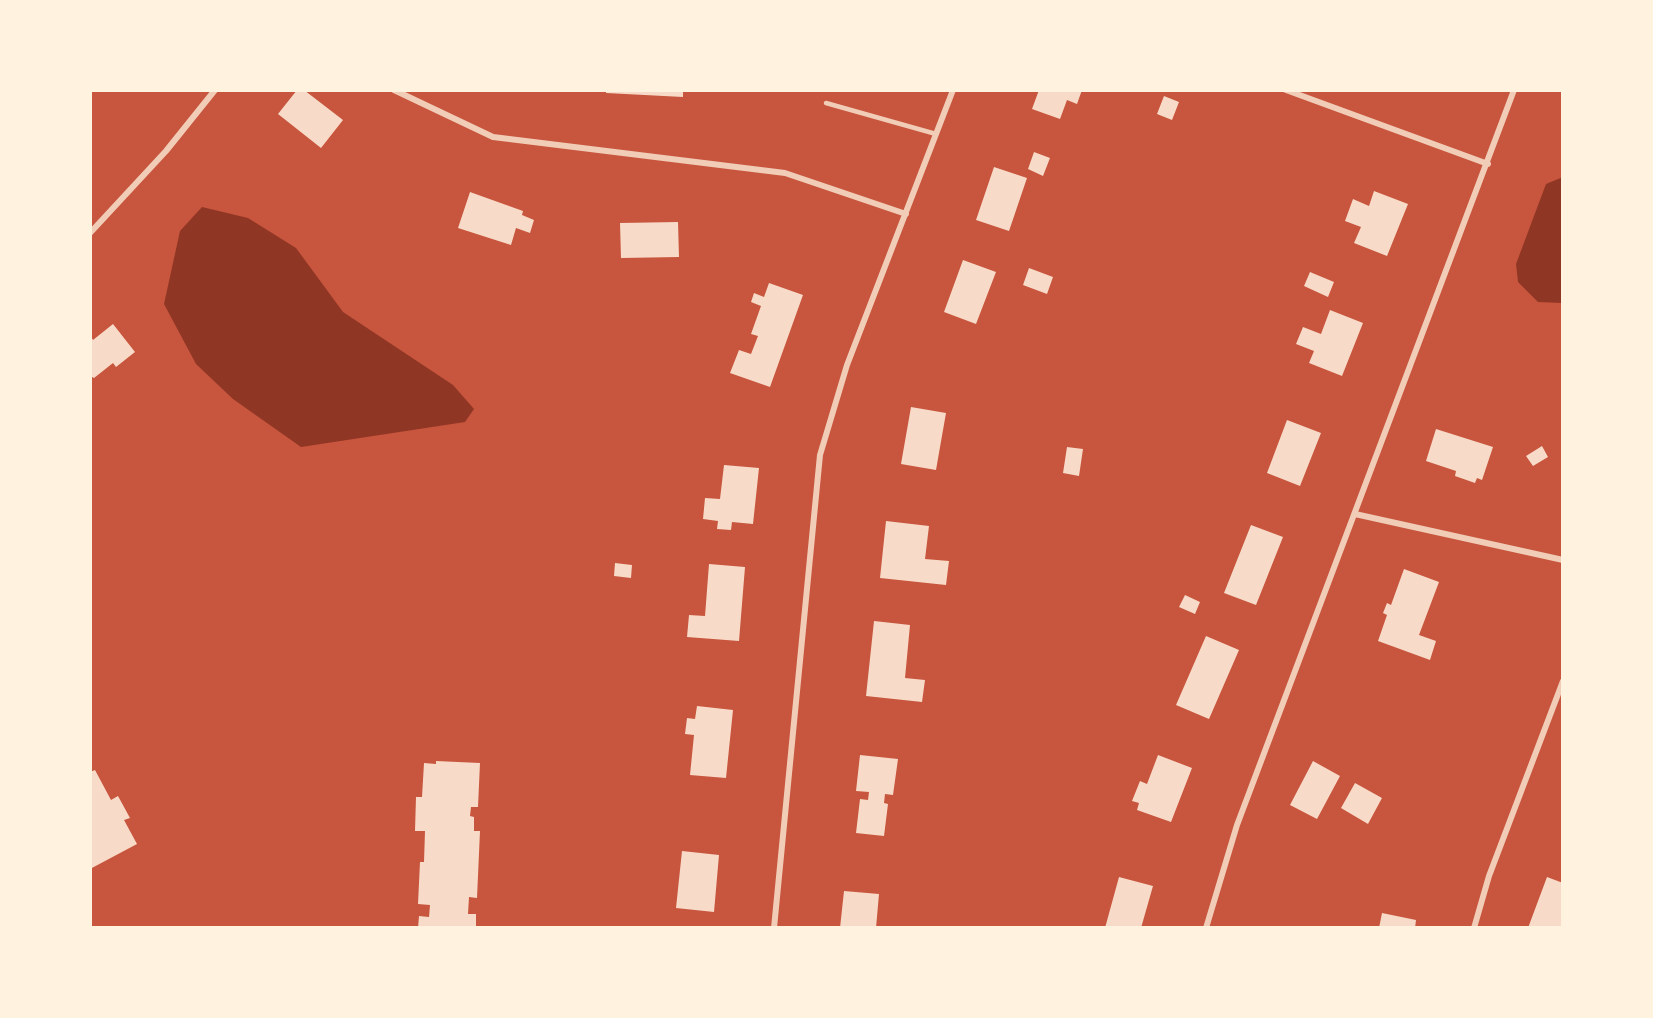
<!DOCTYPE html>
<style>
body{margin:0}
#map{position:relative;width:1653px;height:1018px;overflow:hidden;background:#c8553d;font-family:"Sofia Sans Condensed",sans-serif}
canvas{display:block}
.frame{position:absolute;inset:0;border:92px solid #fff3e0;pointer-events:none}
</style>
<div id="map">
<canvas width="1653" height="1018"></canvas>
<div class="frame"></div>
</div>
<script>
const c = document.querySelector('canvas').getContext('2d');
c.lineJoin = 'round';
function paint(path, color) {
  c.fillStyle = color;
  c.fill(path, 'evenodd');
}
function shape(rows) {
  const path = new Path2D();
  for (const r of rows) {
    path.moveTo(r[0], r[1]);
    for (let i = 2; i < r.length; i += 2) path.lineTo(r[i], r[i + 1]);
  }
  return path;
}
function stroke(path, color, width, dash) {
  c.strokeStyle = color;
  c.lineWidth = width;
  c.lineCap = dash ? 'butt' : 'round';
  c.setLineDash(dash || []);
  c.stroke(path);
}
const water = shape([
 [1563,177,1563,303,1538,302,1518,282,1516,264,1546,184],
 [202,207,248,218,296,248,343,312,453,385,474,409,465,422,301,447,233,399,196,364,164,304,180,231]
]);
const building = shape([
 [297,90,304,90,343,120,321,148,278,114],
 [606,90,683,90,683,97,606,93],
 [1039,90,1082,90,1077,104,1067,100,1060,119,1032,109],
 [1164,96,1179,102,1172,120,1157,114],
 [1034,152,1050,158,1043,176,1028,169],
 [994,167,1027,178,1009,231,976,220],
 [1374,191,1408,204,1387,256,1354,243,1361,227,1345,221,1353,199,1369,206],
 [470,192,523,211,522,215,534,220,530,233,516,228,511,245,458,228],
 [678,222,679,257,621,258,620,223],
 [963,260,996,272,976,324,944,312],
 [1029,268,1053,277,1047,294,1023,285],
 [1310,272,1334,282,1328,297,1304,286],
 [769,283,803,295,770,387,730,373,739,350,751,354,758,336,751,334,761,306,751,302,754,293,764,297],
 [1330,310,1363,323,1342,376,1309,363,1314,351,1296,344,1303,327,1321,334],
 [113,324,135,352,116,367,113,363,94,378,90,376,90,335,93,340],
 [911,407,946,413,936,470,901,464],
 [1287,420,1321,433,1300,486,1267,473],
 [1436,429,1493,447,1482,480,1477,478,1475,483,1455,476,1456,471,1426,461],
 [1542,446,1548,457,1533,466,1526,456],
 [1067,447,1083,449,1079,476,1063,473],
 [724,465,759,468,753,524,732,522,731,530,717,529,718,521,703,519,705,498,720,499],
 [886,521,929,526,925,559,949,561,946,585,880,578],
 [1251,525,1283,537,1256,605,1224,593],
 [615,563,632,565,631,578,614,576],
 [709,564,745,567,739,641,687,637,689,615,705,616],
 [1404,569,1439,582,1419,635,1436,641,1430,660,1378,641,1387,615,1383,613,1387,603,1391,605],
 [1185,595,1200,602,1195,614,1179,607],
 [874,621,910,625,905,678,925,680,922,702,866,696],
 [1206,636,1239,650,1209,719,1176,705],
 [697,706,733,710,726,778,690,775,694,735,685,734,687,718,695,719],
 [860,755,898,759,893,795,885,794,884,803,888,804,884,836,856,833,860,799,868,800,869,792,856,791],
 [1158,755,1192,768,1171,822,1137,810,1139,803,1132,801,1140,781,1147,784],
 [436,761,480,763,478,807,471,807,470,816,474,817,474,831,480,831,477,898,469,897,468,914,476,914,476,928,418,928,419,916,429,917,430,905,418,904,420,862,424,862,425,831,415,831,416,797,422,797,424,763,436,764],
 [1313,761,1340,776,1317,819,1290,805],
 [95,770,111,800,118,796,130,818,124,820,137,844,90,869,90,772],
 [1355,783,1382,798,1368,824,1341,808],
 [682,851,719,855,714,912,676,908],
 [1119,877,1153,886,1141,928,1105,928],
 [1547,877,1563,883,1563,928,1528,928],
 [844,891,879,894,876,928,840,928],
 [1382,913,1416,920,1415,928,1379,928]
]);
const service = shape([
 [826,103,936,134]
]);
const minor = shape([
 [394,90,493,137,785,173,906,214],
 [1286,90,1488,164],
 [90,233,166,151,215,90],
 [1355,514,1563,560],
 [774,928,820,455,847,365,953,90],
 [1206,928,1237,825,1514,90],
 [1474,928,1489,876,1563,681]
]);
paint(water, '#8f3625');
paint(building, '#f7dbc8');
stroke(service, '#f1ccb7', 4.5);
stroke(minor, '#f1ccb7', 6);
</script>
